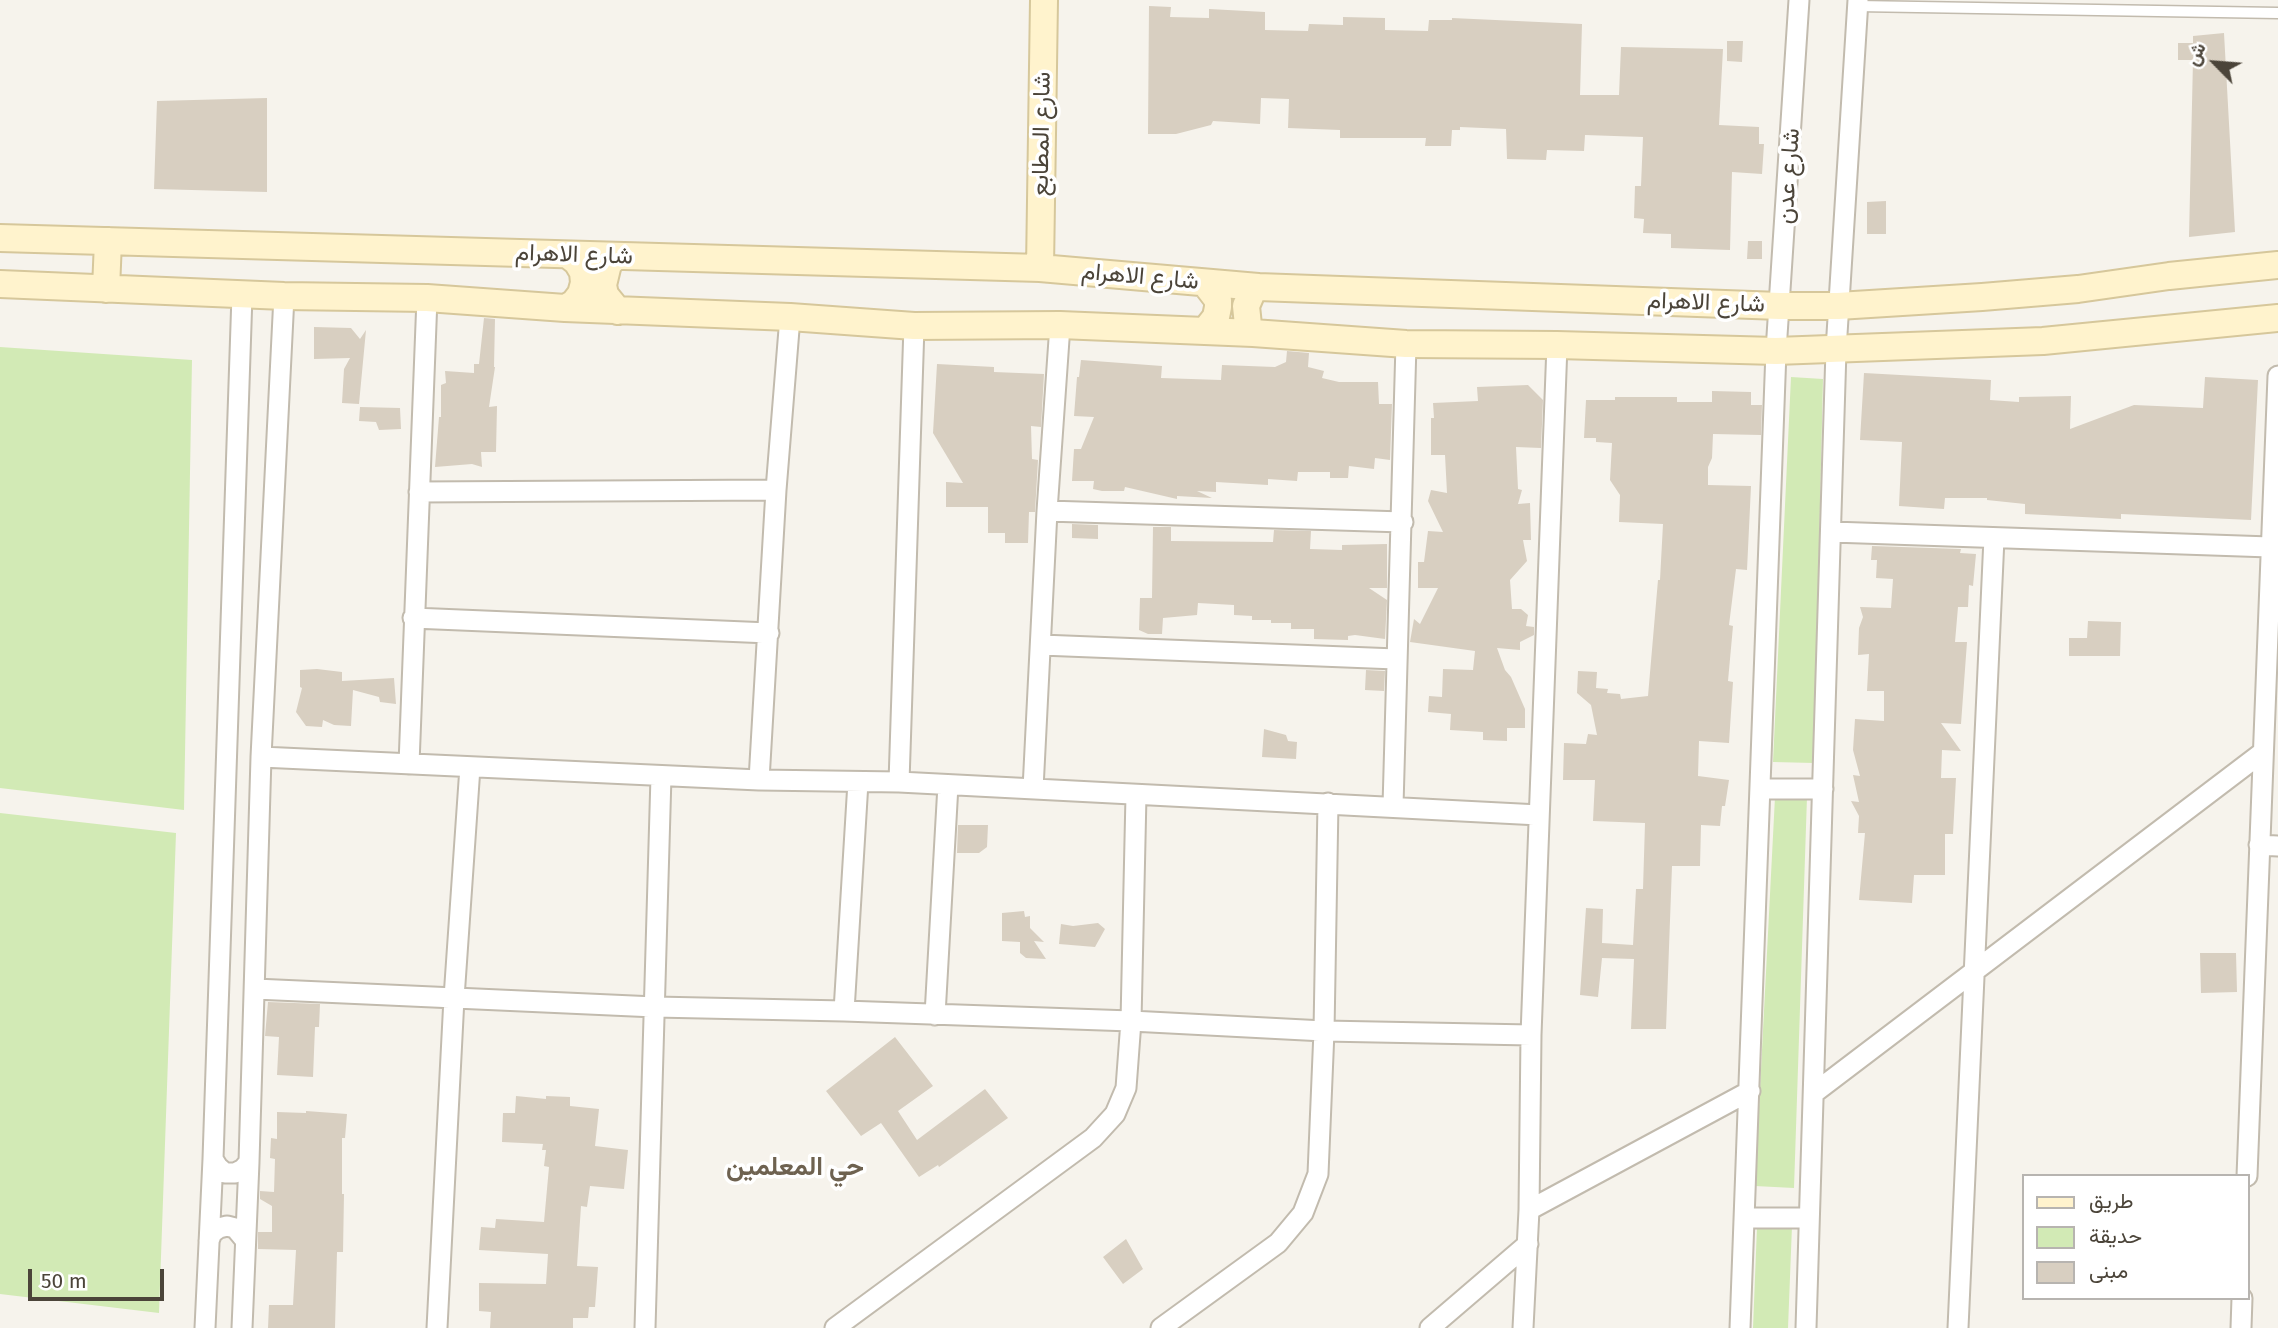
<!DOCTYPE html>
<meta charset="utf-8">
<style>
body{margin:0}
#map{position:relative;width:2278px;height:1328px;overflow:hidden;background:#f6f3ec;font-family:"Fira Sans",Vazirmatn,sans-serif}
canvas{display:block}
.legend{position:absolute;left:2022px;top:1174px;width:228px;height:126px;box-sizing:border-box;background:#fff;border:2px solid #b7b4b0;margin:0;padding:9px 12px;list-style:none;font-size:21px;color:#4b4439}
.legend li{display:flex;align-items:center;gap:14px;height:35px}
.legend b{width:35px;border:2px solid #b7b4b0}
.north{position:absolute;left:2180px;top:28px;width:70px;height:70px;-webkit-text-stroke:5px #fff;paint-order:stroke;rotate:295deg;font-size:19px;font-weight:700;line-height:28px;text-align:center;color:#4b4439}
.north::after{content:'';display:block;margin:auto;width:24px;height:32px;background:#4b4439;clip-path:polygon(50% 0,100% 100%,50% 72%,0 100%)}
.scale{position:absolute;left:28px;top:1269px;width:136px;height:32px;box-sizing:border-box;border:4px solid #4b4439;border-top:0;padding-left:9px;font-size:21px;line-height:24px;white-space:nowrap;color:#4b4439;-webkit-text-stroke:5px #fff;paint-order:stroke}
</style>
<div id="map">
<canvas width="2278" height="1328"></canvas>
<ul class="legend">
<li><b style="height:9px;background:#fff3cd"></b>طريق</li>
<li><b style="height:19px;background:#d2eab5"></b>حديقة</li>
<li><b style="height:19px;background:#d8cfc1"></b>مبنى</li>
</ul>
<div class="north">ش</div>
<div class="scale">50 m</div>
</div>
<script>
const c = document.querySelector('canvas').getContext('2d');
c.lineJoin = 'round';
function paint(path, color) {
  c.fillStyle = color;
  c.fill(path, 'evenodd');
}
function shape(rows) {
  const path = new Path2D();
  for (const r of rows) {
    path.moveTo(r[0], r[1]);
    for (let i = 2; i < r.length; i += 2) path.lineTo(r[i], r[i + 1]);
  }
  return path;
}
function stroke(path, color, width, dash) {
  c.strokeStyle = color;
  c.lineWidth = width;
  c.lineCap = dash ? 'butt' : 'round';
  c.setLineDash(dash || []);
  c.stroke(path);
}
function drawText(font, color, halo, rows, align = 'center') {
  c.font = font + ' "Fira Sans",Vazirmatn,sans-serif';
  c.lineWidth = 7;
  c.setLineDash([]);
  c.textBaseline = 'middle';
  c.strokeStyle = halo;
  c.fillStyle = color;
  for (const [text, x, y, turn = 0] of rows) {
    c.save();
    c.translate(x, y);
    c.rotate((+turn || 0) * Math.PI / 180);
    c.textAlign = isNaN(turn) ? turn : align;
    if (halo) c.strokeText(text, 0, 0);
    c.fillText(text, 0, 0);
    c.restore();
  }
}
const green = shape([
 [0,347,192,360,184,810,0,788],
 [1791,377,1823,379,1814,763,1773,762],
 [1775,797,1807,797,1794,1188,1755,1186],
 [0,813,176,833,159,1313,0,1294],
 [1792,1226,1788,1328,1753,1328,1757,1227]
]);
const building = shape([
 [1149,6,1171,7,1170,17,1209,18,1209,9,1265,12,1265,30,1308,31,1309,24,1343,25,1343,17,1385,18,1385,30,1428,31,1429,20,1452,20,1452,18,1582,24,1580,95,1619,95,1621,47,1723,49,1719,125,1759,127,1759,144,1764,144,1762,174,1732,172,1730,250,1671,248,1671,234,1643,233,1644,219,1634,218,1635,186,1641,186,1643,137,1585,135,1584,151,1547,150,1546,160,1507,159,1506,129,1460,127,1460,130,1452,130,1451,146,1425,146,1426,138,1340,138,1340,130,1288,128,1289,99,1261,98,1260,124,1213,121,1211,125,1176,134,1148,134],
 [2224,33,2235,232,2189,237,2193,60,2178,60,2178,43,2193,43,2193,36],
 [1727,41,1743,41,1742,62,1727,61],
 [267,98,267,192,154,189,157,101],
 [1886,201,1886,234,1867,234,1867,202],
 [1748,241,1762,241,1762,259,1747,259],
 [484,318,495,319,494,367,495,367,489,407,497,406,496,452,481,452,482,467,472,464,435,467,439,417,441,417,441,385,446,383,445,371,474,373,474,364,479,364],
 [314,327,351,328,360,339,366,330,359,404,342,403,344,369,350,358,314,359],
 [1287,351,1309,353,1308,367,1324,371,1322,378,1339,382,1378,382,1379,404,1392,404,1390,460,1375,458,1374,469,1349,466,1348,478,1330,478,1330,472,1298,472,1297,481,1268,479,1268,485,1216,482,1216,492,1197,491,1212,498,1177,496,1177,499,1125,487,1124,491,1102,491,1093,489,1094,481,1072,481,1074,449,1081,449,1094,417,1074,416,1077,377,1079,377,1081,360,1162,366,1161,378,1221,380,1222,365,1275,367,1286,362],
 [937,364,994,367,994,372,1044,374,1041,427,1031,426,1032,459,1038,460,1035,512,1029,512,1028,543,1005,543,1005,533,988,533,988,507,946,507,946,482,963,483,933,433],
 [1864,373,1991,380,1990,400,2019,402,2019,397,2071,396,2070,429,2134,405,2203,408,2205,377,2258,380,2251,520,2121,514,2121,519,2025,514,2025,504,1987,500,1987,498,1945,498,1944,509,1899,506,1902,442,1860,440],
 [1528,385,1543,400,1541,448,1516,447,1518,489,1522,490,1518,504,1530,503,1531,540,1523,540,1527,561,1510,580,1512,609,1521,609,1528,615,1526,626,1534,627,1534,635,1520,642,1520,650,1497,648,1505,670,1511,677,1525,709,1525,728,1507,728,1507,741,1483,740,1483,732,1450,730,1451,714,1428,712,1429,696,1442,697,1443,669,1473,670,1475,651,1410,642,1414,619,1420,624,1438,588,1418,588,1418,562,1424,562,1428,531,1443,532,1428,501,1431,490,1447,493,1445,455,1431,455,1431,418,1434,418,1433,403,1478,401,1477,387],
 [1712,391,1751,392,1751,405,1762,405,1761,435,1713,434,1712,458,1708,467,1708,485,1751,486,1747,570,1736,569,1729,625,1733,626,1728,681,1733,682,1729,743,1699,741,1698,776,1729,780,1725,806,1722,806,1720,826,1701,825,1700,866,1672,866,1666,1029,1631,1029,1634,959,1602,958,1598,997,1580,995,1586,908,1603,909,1602,943,1633,945,1636,889,1643,889,1645,823,1593,821,1595,780,1563,780,1564,743,1586,744,1588,734,1597,735,1591,705,1577,693,1578,671,1597,672,1596,688,1608,689,1607,693,1620,694,1621,699,1648,696,1658,580,1660,580,1663,524,1619,522,1620,495,1610,480,1612,443,1596,442,1596,438,1584,438,1586,400,1615,400,1615,397,1677,397,1677,402,1712,402],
 [360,407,400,408,401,429,379,430,376,422,359,421],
 [1072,524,1098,525,1098,539,1072,538],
 [1153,527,1171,527,1171,541,1273,542,1274,530,1311,531,1310,549,1342,550,1342,545,1387,544,1387,588,1369,588,1387,600,1385,639,1355,635,1348,636,1348,640,1314,639,1314,629,1291,629,1291,623,1271,623,1271,620,1252,620,1252,616,1234,615,1234,605,1198,603,1197,615,1163,618,1162,634,1148,634,1139,630,1140,598,1152,598],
 [1872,546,1961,549,1960,553,1976,554,1973,586,1969,585,1968,607,1958,607,1955,642,1967,642,1961,724,1941,723,1961,751,1942,750,1941,778,1956,778,1953,834,1945,834,1945,875,1914,875,1912,903,1859,900,1865,833,1858,833,1859,816,1851,801,1859,802,1853,775,1860,776,1853,750,1855,719,1884,721,1884,691,1867,691,1869,654,1858,655,1859,628,1863,617,1860,607,1891,608,1893,579,1876,578,1877,560,1871,560],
 [2088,621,2121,622,2120,656,2069,656,2069,638,2087,638],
 [317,669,342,672,342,681,394,678,396,704,380,702,379,697,353,690,351,726,334,725,323,720,322,727,306,726,296,712,302,688,300,687,300,670],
 [1366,670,1385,671,1384,691,1365,690],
 [1264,729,1286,735,1288,741,1297,742,1296,759,1262,757],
 [958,825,988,825,987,847,979,853,957,853],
 [1024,911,1025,917,1030,916,1030,928,1044,942,1034,941,1046,959,1026,958,1020,953,1020,942,1002,941,1002,913],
 [1098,923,1105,929,1095,947,1059,944,1061,924,1073,926],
 [2200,953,2236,953,2237,992,2201,993],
 [268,1002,320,1004,319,1027,315,1027,313,1077,277,1075,279,1037,265,1036],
 [895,1037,933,1086,898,1111,917,1140,985,1089,1008,1118,939,1167,938,1165,919,1177,881,1123,861,1136,826,1091],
 [516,1096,546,1099,546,1096,570,1097,570,1106,599,1109,595,1146,628,1150,624,1189,590,1186,587,1207,581,1206,577,1266,598,1267,595,1307,589,1307,588,1318,573,1318,573,1328,490,1328,491,1312,479,1311,479,1283,546,1284,548,1254,479,1250,481,1227,495,1228,496,1219,544,1222,549,1167,544,1166,546,1150,542,1150,543,1144,502,1142,503,1113,515,1113],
 [306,1111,347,1114,345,1138,342,1138,342,1194,344,1194,343,1252,337,1252,335,1328,268,1328,269,1305,293,1305,296,1250,258,1249,258,1232,272,1232,272,1206,260,1199,260,1191,274,1192,275,1159,270,1158,271,1138,277,1139,277,1112,306,1113],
 [1126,1239,1143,1269,1123,1284,1103,1257]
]);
const lane = shape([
 [1857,6,2278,13]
]);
const street = shape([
 [419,492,776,490],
 [1047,511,1403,522],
 [1832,532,2270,547],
 [413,618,769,633],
 [1041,645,1396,659],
 [261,757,759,780,899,782,1539,815],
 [409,764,427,298],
 [759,780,776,490,790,317],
 [899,782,914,326],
 [1033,789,1047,511,1060,325],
 [1762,789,1823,789],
 [1393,806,1406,344],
 [2259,845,2278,846],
 [255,989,655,1007,844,1011,1131,1021,1324,1031,1531,1035],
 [844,1011,858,782],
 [935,1015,948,785],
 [1814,1093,2263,752],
 [213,1159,218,1167,225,1173,235,1173,243,1169,249,1162],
 [2247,1176,2278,376],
 [1529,1210,1750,1091],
 [1745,1218,1809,1218],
 [209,1241,212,1233,219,1228,227,1226,235,1228,245,1240],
 [205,1328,213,1159,242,295],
 [242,1328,249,1162,261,757,284,296],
 [437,1328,454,998,470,767],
 [645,1328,661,776],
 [835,1328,1093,1138,1115,1114,1126,1088,1131,1021,1136,795],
 [1161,1328,1278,1243,1303,1213,1318,1174,1324,1031,1328,803],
 [1430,1328,1528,1244],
 [1523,1328,1529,1210,1531,1035,1557,345],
 [1740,1328,1776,351,1799,0],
 [1806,1328,1836,350,1858,0],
 [1958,1328,1994,538],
 [2241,1328,2242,1298]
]);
const secondary = shape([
 [0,238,1040,268,1258,287,1780,306,1838,306,1982,297,2078,289,2169,276,2278,265],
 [616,256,608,264,603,285,605,295,618,311],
 [1040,268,1044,0],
 [0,284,284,296,427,298,565,308,790,317,914,326,1060,325,1253,333,1406,344,1557,345,1776,351,2043,341,2278,318],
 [106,289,108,241],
 [565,308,574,303,581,294,584,283,583,272,577,262,568,255],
 [1205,331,1216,317,1218,307,1218,300,1205,283],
 [1253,333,1248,325,1246,306,1252,292,1258,287]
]);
const streetNames = [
 ["شارع المطابع",1042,134,-89],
 ["شارع عدن",1789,176,-86],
 ["شارع الاهرام",574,255,2],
 ["شارع الاهرام",1140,277,5],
 ["شارع الاهرام",1706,303,2]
];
const neighbourhoodNames = [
 ["حي المعلمین",795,1168]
];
paint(green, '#d2eab5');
paint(building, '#d8cfc1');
stroke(lane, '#c2bbae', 13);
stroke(street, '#c2bbae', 23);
stroke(secondary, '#d6c79b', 30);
stroke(lane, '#fff', 10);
stroke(street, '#fff', 19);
stroke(secondary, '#fff3cd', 26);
drawText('24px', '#4b4439', '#fff', streetNames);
drawText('bold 26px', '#6e6250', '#fff', neighbourhoodNames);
</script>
